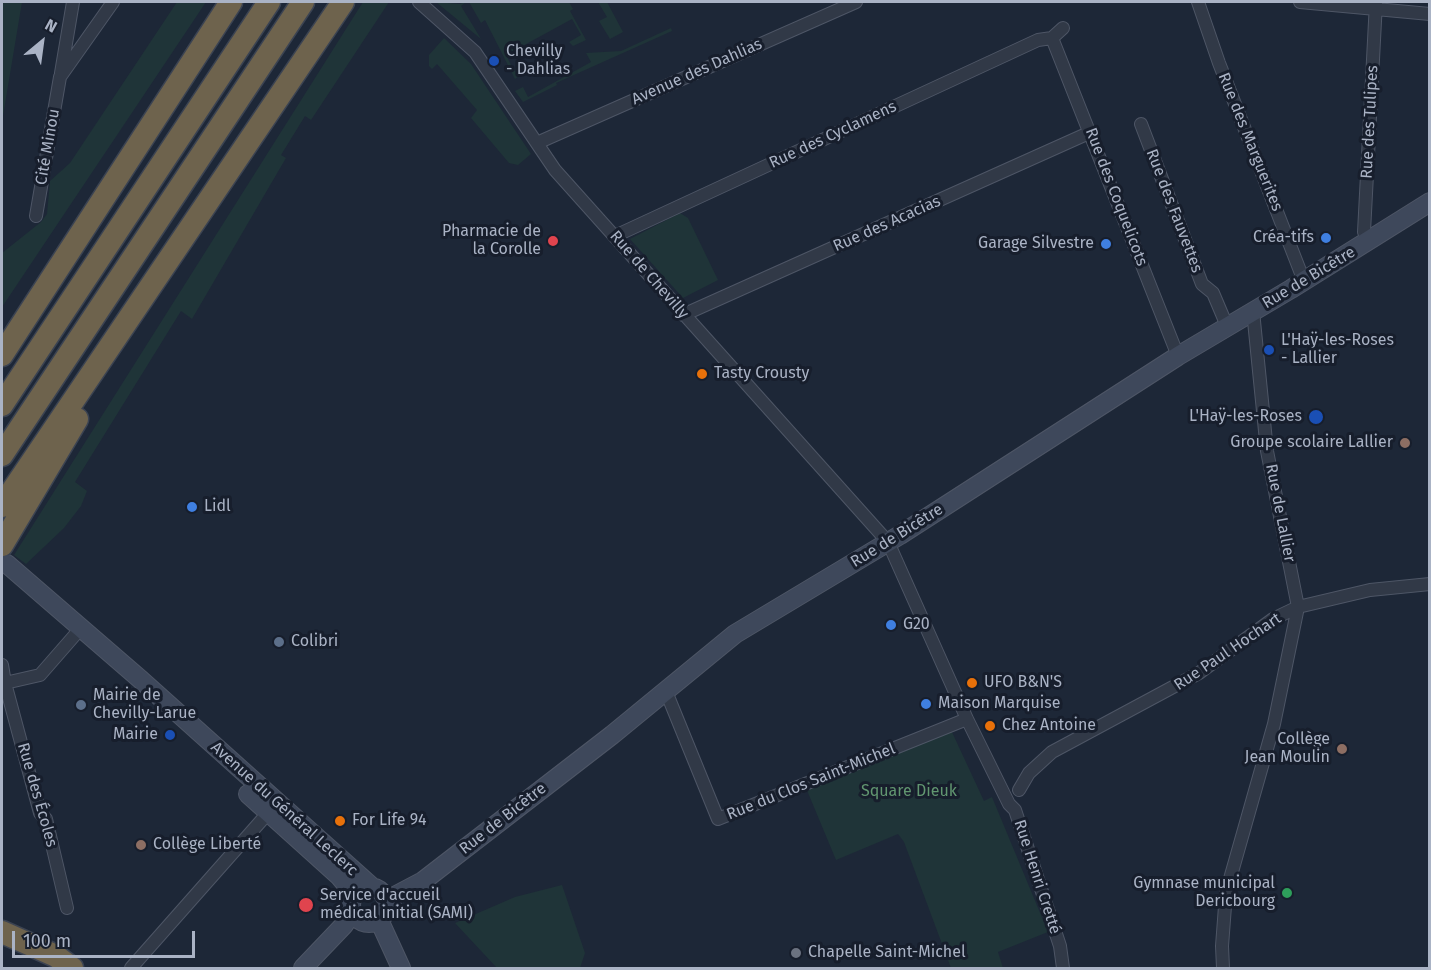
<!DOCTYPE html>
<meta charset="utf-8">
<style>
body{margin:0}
#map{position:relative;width:1431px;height:970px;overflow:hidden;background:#1d2737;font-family:"Fira Sans",sans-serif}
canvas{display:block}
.frame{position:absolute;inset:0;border:3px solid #aab3c5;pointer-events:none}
.north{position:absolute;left:12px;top:12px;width:60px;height:60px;-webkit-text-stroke:4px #171e2c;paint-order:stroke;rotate:29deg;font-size:16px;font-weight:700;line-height:24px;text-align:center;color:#aab3c5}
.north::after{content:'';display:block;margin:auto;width:21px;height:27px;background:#aab3c5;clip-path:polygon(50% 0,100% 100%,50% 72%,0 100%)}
.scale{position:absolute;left:12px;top:931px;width:183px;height:27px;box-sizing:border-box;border:3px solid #aab3c5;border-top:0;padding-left:8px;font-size:18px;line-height:21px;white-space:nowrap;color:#aab3c5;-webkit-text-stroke:4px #171e2c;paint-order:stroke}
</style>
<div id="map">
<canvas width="1431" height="970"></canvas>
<div class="frame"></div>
<div class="north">N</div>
<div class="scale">100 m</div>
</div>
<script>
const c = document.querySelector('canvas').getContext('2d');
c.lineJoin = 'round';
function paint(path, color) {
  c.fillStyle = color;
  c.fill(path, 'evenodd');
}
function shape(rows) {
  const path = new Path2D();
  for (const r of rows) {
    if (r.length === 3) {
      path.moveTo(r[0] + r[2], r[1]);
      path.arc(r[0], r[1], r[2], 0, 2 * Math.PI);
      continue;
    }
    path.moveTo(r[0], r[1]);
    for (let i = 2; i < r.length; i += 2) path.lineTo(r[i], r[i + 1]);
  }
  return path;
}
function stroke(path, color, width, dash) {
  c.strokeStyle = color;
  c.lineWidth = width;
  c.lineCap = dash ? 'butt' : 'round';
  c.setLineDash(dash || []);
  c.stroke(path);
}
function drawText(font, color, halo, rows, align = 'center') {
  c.font = font + ' "Fira Sans",sans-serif';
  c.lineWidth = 6;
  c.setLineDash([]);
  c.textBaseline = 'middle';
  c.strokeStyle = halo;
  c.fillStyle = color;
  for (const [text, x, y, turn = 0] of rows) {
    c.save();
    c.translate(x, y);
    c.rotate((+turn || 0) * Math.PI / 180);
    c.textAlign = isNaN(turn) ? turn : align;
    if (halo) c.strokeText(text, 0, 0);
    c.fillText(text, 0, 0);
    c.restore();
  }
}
const green = shape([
 [2,2,22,2,2,122],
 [177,2,206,2,2,307,2,253,41,222,47,214,50,181,70,163],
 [363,2,389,2,311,120,305,116,281,155,286,158,192,319,181,311,75,482,87,491,81,506,64,528,26,564,14,555],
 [436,2,460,4,466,2,461,6,481,39],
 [469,2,569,2,573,9,570,11,586,40,573,46,569,42,581,35,572,19,506,55,514,71,525,65,528,69,515,79,485,20,481,23],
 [598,2,607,2,623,32,610,39,599,21,607,17],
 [671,28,672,31,556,83,557,85,523,102,515,91,523,87,528,97,591,62,586,53,621,51],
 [444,38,471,64,531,154,518,165,509,163,471,118,477,110,437,64,432,69,429,66,429,55],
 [680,213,688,218,718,280,683,298,630,239],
 [951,730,984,801,992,797,1048,932,998,952,1003,968,951,968,904,842,898,834,836,860,806,788],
 [562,885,585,953,580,968,497,968,455,923,515,897]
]);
const street = shape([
 [419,2,475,52,555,170,888,542,967,719,1009,804,1015,810,1060,946,1063,968],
 [1198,2,1219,63,1304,281],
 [1300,2,1430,14],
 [1052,38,1178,356],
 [1052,38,1063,28],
 [61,73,73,2],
 [1141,124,1202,284,1213,293,1227,326],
 [537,143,856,2],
 [36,216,60,77,113,2],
 [615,236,1038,40,1052,38],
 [1368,242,1364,232,1376,2],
 [683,315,1091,132],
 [2,665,5,683],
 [665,689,718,819,967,719],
 [1019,790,1029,773,1052,752,1199,673,1273,619,1298,607,1370,590,1430,584],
 [67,908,46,819,40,813,5,683,40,675,81,628],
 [131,968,268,813],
 [1223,968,1222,946,1226,893,1274,724,1298,607,1267,451,1253,311]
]);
const secondary = shape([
 [7,564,140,679,372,887],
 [248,794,339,876,355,895],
 [369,905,18],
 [387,900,423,881,612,735,735,634,900,535,1178,356,1291,289,1430,202],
 [379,920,401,968],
 [303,968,344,925,352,912]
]);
const highway = shape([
 [2,355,231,2],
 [2,405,269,2],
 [2,455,303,2],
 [2,506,343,2],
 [2,545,77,419],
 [2,932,56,956,72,968]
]);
const markers = [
 [494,61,6,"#1a4fb4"],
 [1326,238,6,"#3f7fe0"],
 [553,241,6,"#e0444e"],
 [1106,244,6,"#3f7fe0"],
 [1269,350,6,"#1a4fb4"],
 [702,374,6,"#e8710a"],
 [1316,417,8,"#1a4fb4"],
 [1405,443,6,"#8d6e63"],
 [192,507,6,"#3f7fe0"],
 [891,625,6,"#3f7fe0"],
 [279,642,6,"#5c6f8a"],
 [972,683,6,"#e8710a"],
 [926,704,6,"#3f7fe0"],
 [81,705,6,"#5c6f8a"],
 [990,726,6,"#e8710a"],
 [170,735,6,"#1a4fb4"],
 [1342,749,6,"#8d6e63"],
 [340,821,6,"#e8710a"],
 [141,845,6,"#8d6e63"],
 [1287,893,6,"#2e9e5b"],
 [306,905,8,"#e0444e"],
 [796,953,6,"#6b7280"]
];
const poiNames = [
 ["Chevilly",506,52],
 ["- Dahlias",506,70],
 ["Pharmacie de",541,232,"right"],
 ["la Corolle",541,250,"right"],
 ["Créa-tifs",1314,238,"right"],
 ["Garage Silvestre",1094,244,"right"],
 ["L'Haÿ-les-Roses",1281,341],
 ["- Lallier",1281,359],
 ["Tasty Crousty",714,374],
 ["L'Haÿ-les-Roses",1302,417,"right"],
 ["Groupe scolaire Lallier",1393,443,"right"],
 ["Lidl",204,507],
 ["G20",903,625],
 ["Colibri",291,642],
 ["UFO B&N'S",984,683],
 ["Mairie de",93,696],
 ["Chevilly-Larue",93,714],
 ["Maison Marquise",938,704],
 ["Chez Antoine",1002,726],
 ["Mairie",158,735,"right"],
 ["Collège",1330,740,"right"],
 ["Jean Moulin",1330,758,"right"],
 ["For Life 94",352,821],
 ["Collège Liberté",153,845],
 ["Gymnase municipal",1275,884,"right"],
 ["Dericbourg",1275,902,"right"],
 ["Service d'accueil",320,896],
 ["médical initial (SAMI)",320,914],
 ["Chapelle Saint-Michel",808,953]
];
const streetNames = [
 ["Avenue des Dahlias",697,72,-24],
 ["Rue des Tulipes",1370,122,-87],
 ["Rue des Cyclamens",833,135,-25],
 ["Rue des Marguerites",1250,142,68],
 ["Cité Minou",48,147,-80],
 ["Rue des Coquelicots",1116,197,69],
 ["Rue des Fauvettes",1174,211,69],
 ["Rue des Acacias",887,224,-24],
 ["Rue de Chevilly",649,275,49],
 ["Rue de Bicêtre",1309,278,-31],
 ["Rue de Lallier",1280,513,79],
 ["Rue de Bicêtre",897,536,-32],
 ["Rue Paul Hochart",1228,652,-34],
 ["Rue du Clos Saint-Michel",811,782,-22],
 ["Rue des Écoles",37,795,74],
 ["Avenue du Général Leclerc",284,809,42],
 ["Rue de Bicêtre",503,819,-38],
 ["Rue Henri Cretté",1037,877,72]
];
const parkNames = [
 ["Square Dieuk",909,792]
];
paint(green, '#1f3438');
stroke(street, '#4e5666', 14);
stroke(secondary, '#4e5666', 20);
stroke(highway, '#3b4352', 25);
stroke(street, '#313947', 12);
stroke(secondary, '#3e485b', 18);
stroke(highway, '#6e634d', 22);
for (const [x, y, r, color] of markers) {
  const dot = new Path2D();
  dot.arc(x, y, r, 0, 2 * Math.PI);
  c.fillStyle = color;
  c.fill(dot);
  stroke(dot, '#171e2c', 2);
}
drawText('16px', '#aab3c5', '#171e2c', poiNames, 'left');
drawText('16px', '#aab3c5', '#171e2c', streetNames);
drawText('16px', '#619670', '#171e2c', parkNames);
</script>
